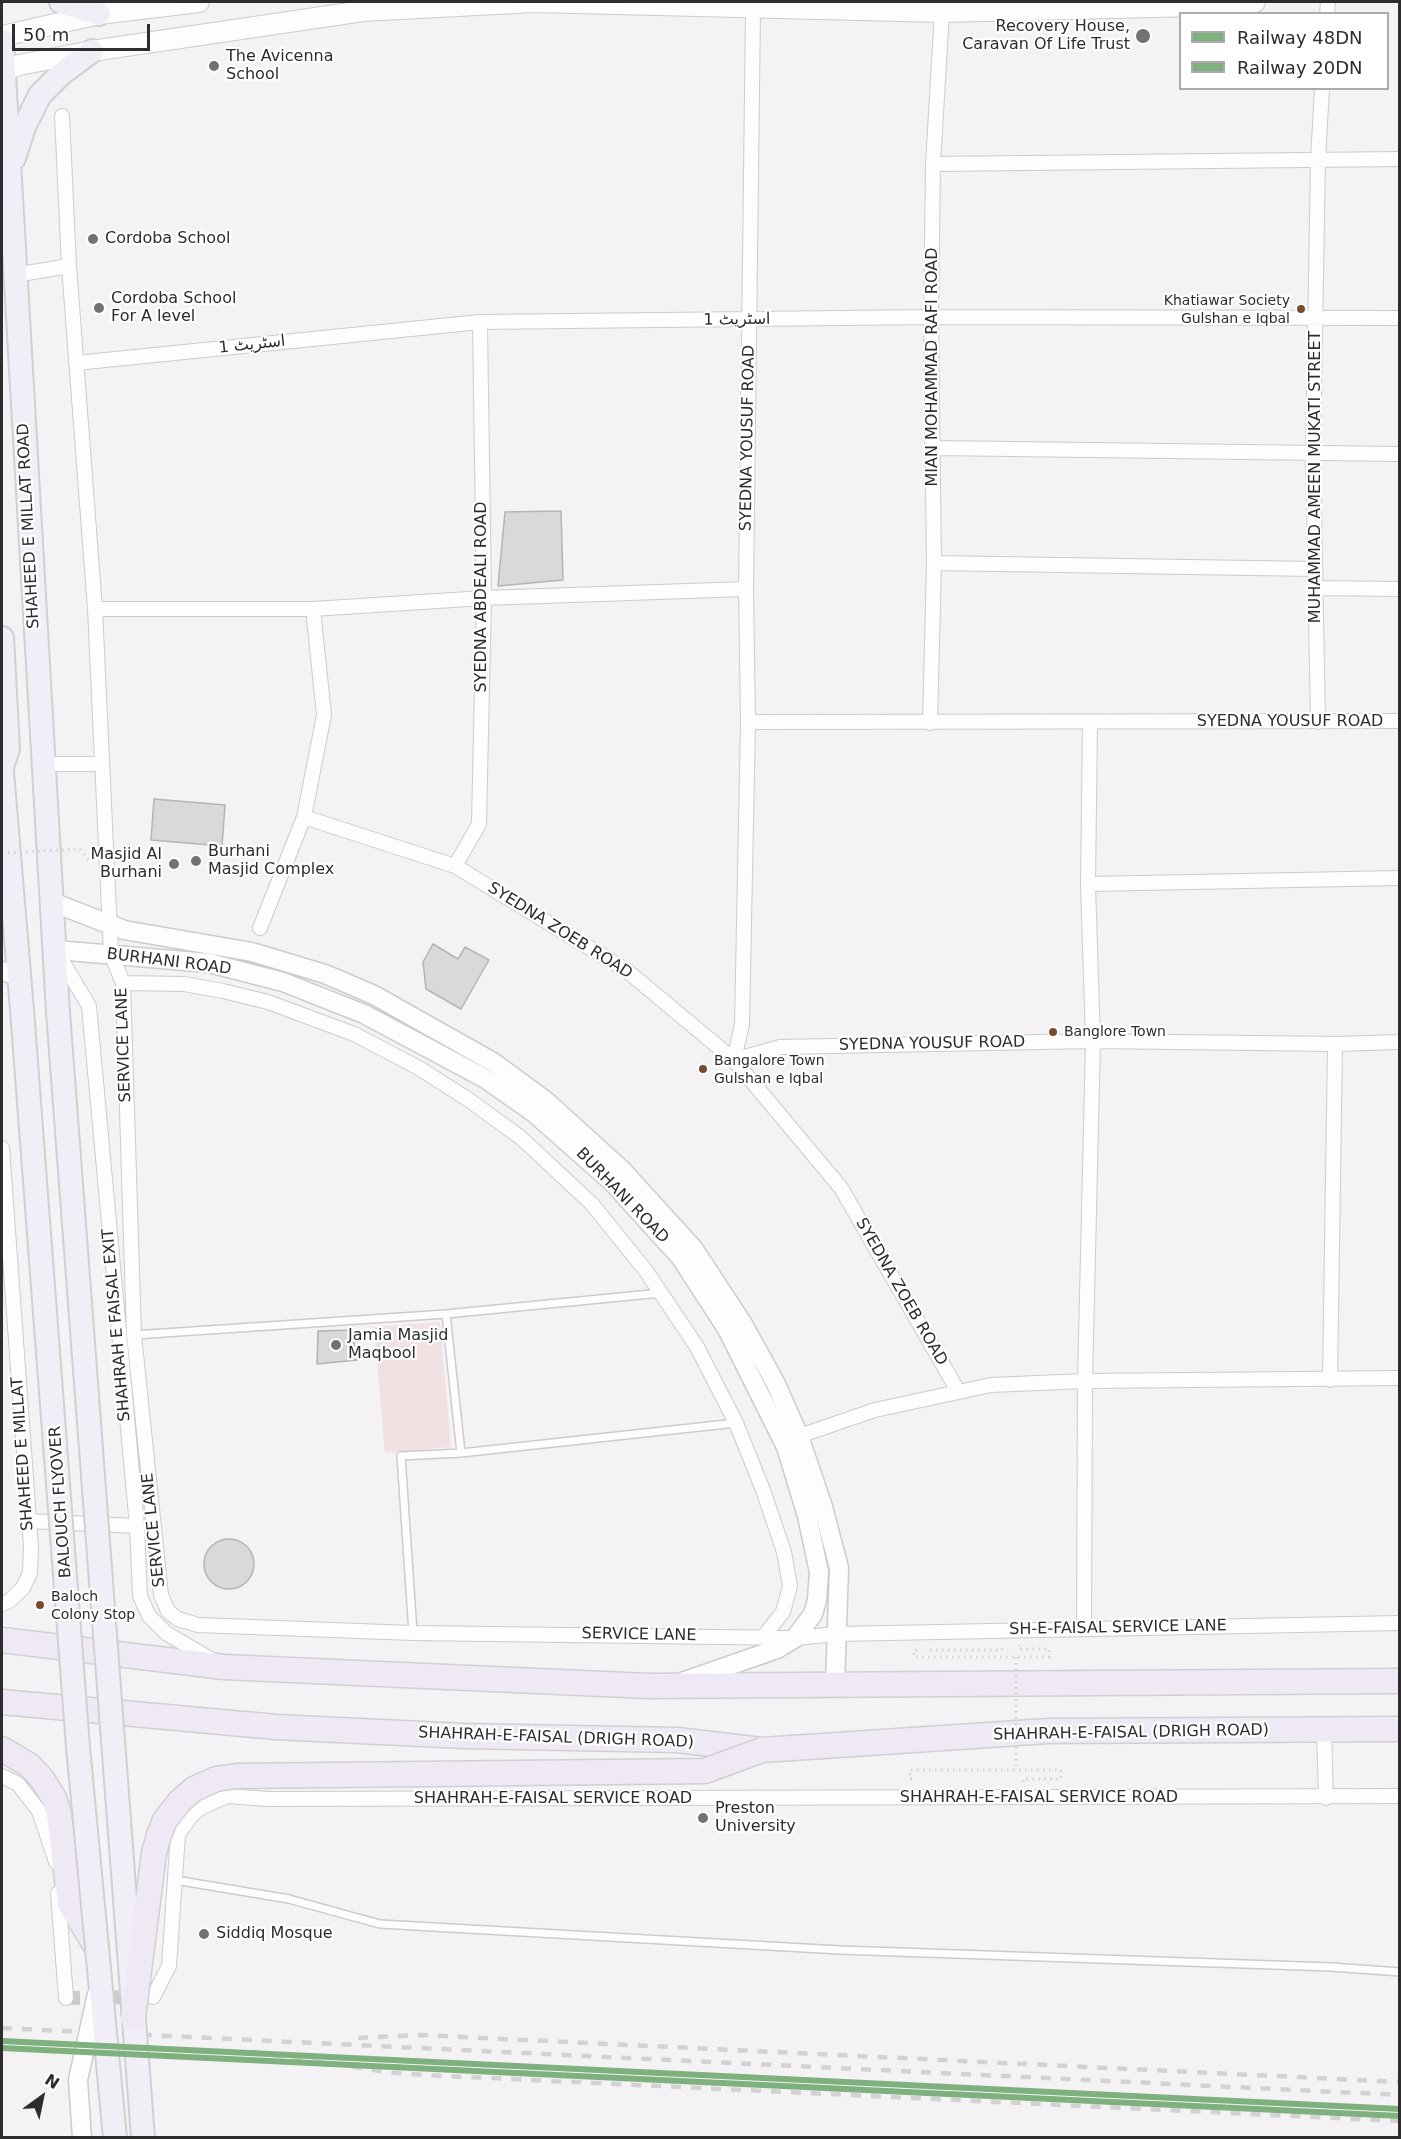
<!DOCTYPE html>
<meta charset="utf-8">
<style>
body{margin:0}
#map{position:relative;width:1401px;height:2139px;overflow:hidden;background:#f4f2f4;font-family:"DejaVu Sans",sans-serif}
canvas{display:block}
.frame{position:absolute;inset:0;border:3px solid #2e2c2e;pointer-events:none}
.legend{position:absolute;left:1179px;top:12px;width:210px;height:78px;box-sizing:border-box;background:#fff;border:2px solid #ababab;margin:0;padding:8px 10px;list-style:none;font-size:18px;color:#2e2c2e}
.legend li{display:flex;align-items:center;gap:12px;height:30px}
.legend b{width:30px;border:2px solid #ababab}
.north{position:absolute;left:12px;top:2067px;width:60px;height:60px;-webkit-text-stroke:4px #fff;paint-order:stroke;rotate:33deg;font-size:16px;font-weight:700;line-height:24px;text-align:center;color:#2e2c2e}
.north::after{content:'';display:block;margin:auto;width:21px;height:27px;background:#2e2c2e;clip-path:polygon(50% 0,100% 100%,50% 72%,0 100%)}
.scale{position:absolute;left:12px;top:24px;width:138px;height:27px;box-sizing:border-box;border:3px solid #2e2c2e;border-top:0;padding-left:8px;font-size:18px;line-height:21px;white-space:nowrap;color:#2e2c2e;-webkit-text-stroke:4px #fff;paint-order:stroke}
</style>
<div id="map">
<canvas width="1401" height="2139"></canvas>
<div class="frame"></div>
<ul class="legend">
<li><b style="height:8px;background:#7fb17f"></b>Railway 48DN</li>
<li><b style="height:8px;background:#7fb17f"></b>Railway 20DN</li>
</ul>
<div class="north">N</div>
<div class="scale">50 m</div>
</div>
<script>
const c = document.querySelector('canvas').getContext('2d');
c.lineJoin = 'round';
function paint(path, color) {
  c.fillStyle = color;
  c.fill(path, 'evenodd');
}
function shape(rows) {
  const path = new Path2D();
  for (const r of rows) {
    if (r.length === 3) {
      path.moveTo(r[0] + r[2], r[1]);
      path.arc(r[0], r[1], r[2], 0, 2 * Math.PI);
      continue;
    }
    path.moveTo(r[0], r[1]);
    for (let i = 2; i < r.length; i += 2) path.lineTo(r[i], r[i + 1]);
  }
  return path;
}
function stroke(path, color, width, dash) {
  c.strokeStyle = color;
  c.lineWidth = width;
  c.lineCap = dash ? 'butt' : 'round';
  c.setLineDash(dash || []);
  c.stroke(path);
}
function drawText(font, color, halo, rows, align = 'center') {
  c.font = font + ' "DejaVu Sans","Noto Naskh Arabic",sans-serif';
  c.lineWidth = 4.5;
  c.setLineDash([]);
  c.textBaseline = 'middle';
  c.strokeStyle = halo;
  c.fillStyle = color;
  for (const [text, x, y, turn = 0] of rows) {
    c.save();
    c.translate(x, y);
    c.rotate((+turn || 0) * Math.PI / 180);
    c.textAlign = isNaN(turn) ? turn : align;
    if (halo) c.strokeText(text, 0, 0);
    c.fillText(text, 0, 0);
    c.restore();
  }
}
const green = shape([
 [440,1322,451,1447,385,1453,374,1327]
]);
const building = shape([
 [561,511,563,580,498,586,505,512,561,511],
 [154,799,225,805,222,846,151,840,154,799],
 [433,944,458,959,465,947,489,960,461,1009,426,989,423,962,433,944],
 [352,1330,357,1360,317,1364,318,1331,352,1330],
 [229,1564,25]
]);
const minorTunnel = shape([
 [66,1998,139,1997]
]);
const path = shape([
 [80,849,90,862],
 [917,1650,914,1650,914,1657,1049,1657,1049,1649,1019,1649,1019,1645],
 [930,1650,1002,1650,1002,1645],
 [912,1779,910,1779,910,1770,1061,1770,1061,1779,1023,1779,1023,1782]
]);
const service = shape([
 [446,1314,461,1453],
 [134,1335,446,1314,661,1293],
 [413,1633,401,1456,461,1453,736,1423],
 [175,1880,289,1899,380,1924,840,1950,1331,1967,1400,1972]
]);
const minor = shape([
 [753,9,746,589,748,722,742,1024,734,1060,780,1047,1093,1041,1335,1044,1400,1042],
 [1327,14,1328,2],
 [62,116,69,266,95,609,111,954,123,983,134,1335,161,1595,168,1611,178,1619,198,1625,413,1633,795,1638,837,1634,1400,1623],
 [933,164,1400,159],
 [15,275,69,266],
 [76,363,480,322,931,317,1400,318],
 [934,448,1400,454],
 [934,563,1315,569],
 [1315,588,1400,589],
 [95,609,313,609,484,598,746,589],
 [748,722,1400,721],
 [1318,722,1313,453,1318,159,1322,88],
 [930,723,934,563,931,317,933,164,942,12],
 [42,764,102,764],
 [304,817,324,715,313,609],
 [455,866,479,824,484,598,480,322],
 [1088,884,1400,878],
 [260,928,304,817,455,866,626,970,734,1060,841,1188,958,1391],
 [58,954,89,1006,137,1526,140,1596,149,1616,166,1633,212,1660],
 [123,983,184,984,223,991,268,1002,354,1034,419,1068,469,1100,520,1137,592,1204,646,1271,697,1347,736,1423,763,1490,784,1552,790,1586,783,1612,764,1636],
 [2,1148,31,1547,30,1573,23,1588,9,1601,2,1604],
 [1330,1380,1335,1044],
 [799,1436,875,1410,991,1385,1085,1381,1400,1378],
 [27,1521,137,1526],
 [1084,1629,1085,1381,1093,1041,1088,884,1090,723],
 [1324,1730,1326,1798],
 [2,1776,18,1784,39,1811,56,1862],
 [58,1893,66,1998],
 [153,1997,169,1966,178,1834,193,1814,202,1807,227,1796,269,1799,1400,1796]
]);
const tertiary = shape([
 [52,902,124,930,252,952,325,974,374,995,493,1062,546,1101,623,1171,693,1248,743,1324,775,1382,799,1436,823,1507,839,1568,835,1686],
 [56,950,209,963,283,982,364,1014,484,1078,534,1113,612,1182,681,1258,727,1329,786,1447,807,1516,819,1572,817,1600,813,1614,795,1638,777,1649,682,1682],
 [2,971,18,976]
]);
const secondary = shape([
 [2,36,99,14,199,2],
 [2,71,19,65,92,51,363,11,534,2,942,12,1197,6,1255,2]
]);
const primary = shape([
 [61,2,99,14],
 [2,40,58,1012],
 [14,158,24,127,40,95,61,74,92,51],
 [2,638,8,749,2,767],
 [2,772,22,1010]
]);
const trunk = shape([
 [2,1640,224,1667,648,1686,1400,1681],
 [2,1702,276,1727,464,1736,677,1740,762,1750,1048,1731,1400,1729],
 [2,1749,29,1765,42,1779,54,1798,59,1814,70,1904,97,1948]
]);
const rail = shape([
 [2,2028,1400,2095],
 [358,2038,421,2035,1400,2082],
 [253,2052,386,2072,426,2075,1400,2121]
]);
const pathBridge = shape([
 [2,853,80,849],
 [1016,1657,1016,1770]
]);
const tertiaryBridge = shape([
 [82,2138,78,2080,97,1994]
]);
const primaryBridge = shape([
 [22,1010,78,1747,115,2138],
 [58,1012,143,2138]
]);
const trunkBridge = shape([
 [133,2018,154,1853,159,1835,165,1820,180,1801,194,1789,216,1779,236,1776,705,1771,762,1750]
]);
const rail1 = shape([
 [2,2041,1400,2109]
]);
const rail2 = shape([
 [2,2048,1400,2116]
]);
const markers = [
 [1143,36,8,"#737173"],
 [214,66,6,"#737173"],
 [93,239,6,"#737173"],
 [99,308,6,"#737173"],
 [1301,309,5,"#7a4b2a"],
 [196,861,6,"#737173"],
 [174,864,6,"#737173"],
 [1053,1032,5,"#7a4b2a"],
 [703,1069,5,"#7a4b2a"],
 [336,1345,6,"#737173"],
 [40,1605,5,"#7a4b2a"],
 [703,1818,6,"#737173"],
 [204,1934,6,"#737173"]
];
const busNames = [
 ["Khatiawar Society",1290,301,"right"],
 ["Gulshan e Iqbal",1290,319,"right"],
 ["Banglore Town",1064,1032],
 ["Bangalore Town",714,1061],
 ["Gulshan e Iqbal",714,1079],
 ["Baloch",51,1597],
 ["Colony Stop",51,1615]
];
const poiNames = [
 ["Recovery House,",1130,27,"right"],
 ["Caravan Of Life Trust",1130,45,"right"],
 ["The Avicenna",226,57],
 ["School",226,75],
 ["Cordoba School",105,239],
 ["Cordoba School",111,299],
 ["For A level",111,317],
 ["Burhani",208,852],
 ["Masjid Complex",208,870],
 ["Masjid Al",162,855,"right"],
 ["Burhani",162,873,"right"],
 ["Jamia Masjid",348,1336],
 ["Maqbool",348,1354],
 ["Preston",715,1809],
 ["University",715,1827],
 ["Siddiq Mosque",216,1934]
];
const streetNames = [
 ["اسٹریٹ 1",737,320,-1],
 ["اسٹریٹ 1",252,345,-6],
 ["MIAN MOHAMMAD RAFI ROAD",933,367,-90],
 ["SYEDNA YOUSUF ROAD",748,438,-89],
 ["MUHAMMAD AMEEN MUKATI STREET",1316,477,-90],
 ["SHAHEED E MILLAT ROAD",29,526,-93],
 ["SYEDNA ABDEALI ROAD",482,597,-90],
 ["SYEDNA YOUSUF ROAD",1290,722],
 ["SYEDNA ZOEB ROAD",560,931,32],
 ["BURHANI ROAD",169,962,7],
 ["SYEDNA YOUSUF ROAD",932,1044,-1],
 ["SERVICE LANE",124,1045,-92],
 ["BURHANI ROAD",622,1196,46],
 ["SYEDNA ZOEB ROAD",901,1292,60],
 ["SHAHRAH E FAISAL EXIT",117,1325,-95],
 ["SHAHEED E MILLAT",23,1454,-94],
 ["BALOUCH FLYOVER",61,1502,-94],
 ["SERVICE LANE",154,1530,-96],
 ["SH-E-FAISAL SERVICE LANE",1118,1628,-1],
 ["SERVICE LANE",639,1635,1],
 ["SHAHRAH-E-FAISAL (DRIGH ROAD)",1131,1733,-1],
 ["SHAHRAH-E-FAISAL (DRIGH ROAD)",556,1738,2],
 ["SHAHRAH-E-FAISAL SERVICE ROAD",1039,1798],
 ["SHAHRAH-E-FAISAL SERVICE ROAD",553,1799]
];
paint(green, '#f1e1e2');
paint(building, '#dbd8da');
stroke(building, '#b5b3b4', 1.5);
stroke(minorTunnel, '#cccacc', 14, [14, 7]);
stroke(service, '#cdcbcd', 10);
stroke(minor, '#cdcbcd', 16);
stroke(tertiary, '#cdcbcd', 21);
stroke(secondary, '#cdcbcd', 22);
stroke(primary, '#d1d0d1', 26);
stroke(trunk, '#d1d0d1', 27);
stroke(path, '#d3d2d3', 3, [1.5, 4.5]);
stroke(service, '#fdfdfd', 7);
stroke(minor, '#fdfdfd', 14);
stroke(tertiary, '#fdfdfd', 18);
stroke(secondary, '#fdfdfd', 20);
stroke(primary, '#f1eef7', 22);
stroke(trunk, '#eee9f4', 24);
stroke(rail, '#d3d2d3', 4.5, [10, 10]);
stroke(tertiaryBridge, '#cdcbcd', 21, []);
stroke(primaryBridge, '#d1d0d1', 26, []);
stroke(trunkBridge, '#d1d0d1', 27, []);
stroke(pathBridge, '#d3d2d3', 3, [1.5, 4.5]);
stroke(tertiaryBridge, '#fdfdfd', 18);
stroke(primaryBridge, '#f1eef7', 22);
stroke(trunkBridge, '#eee9f4', 24);
stroke(rail1, '#7fb17f', 6);
stroke(rail2, '#7fb17f', 6);
for (const [x, y, r, color] of markers) {
  const dot = new Path2D();
  dot.arc(x, y, r, 0, 2 * Math.PI);
  c.fillStyle = color;
  c.fill(dot);
  stroke(dot, '#fff', 2);
}
drawText('14px', '#2e2c2e', '#fff', busNames, 'left');
drawText('16px', '#2e2c2e', '#fff', poiNames, 'left');
drawText('16px', '#2e2c2e', '#fff', streetNames);
</script>
